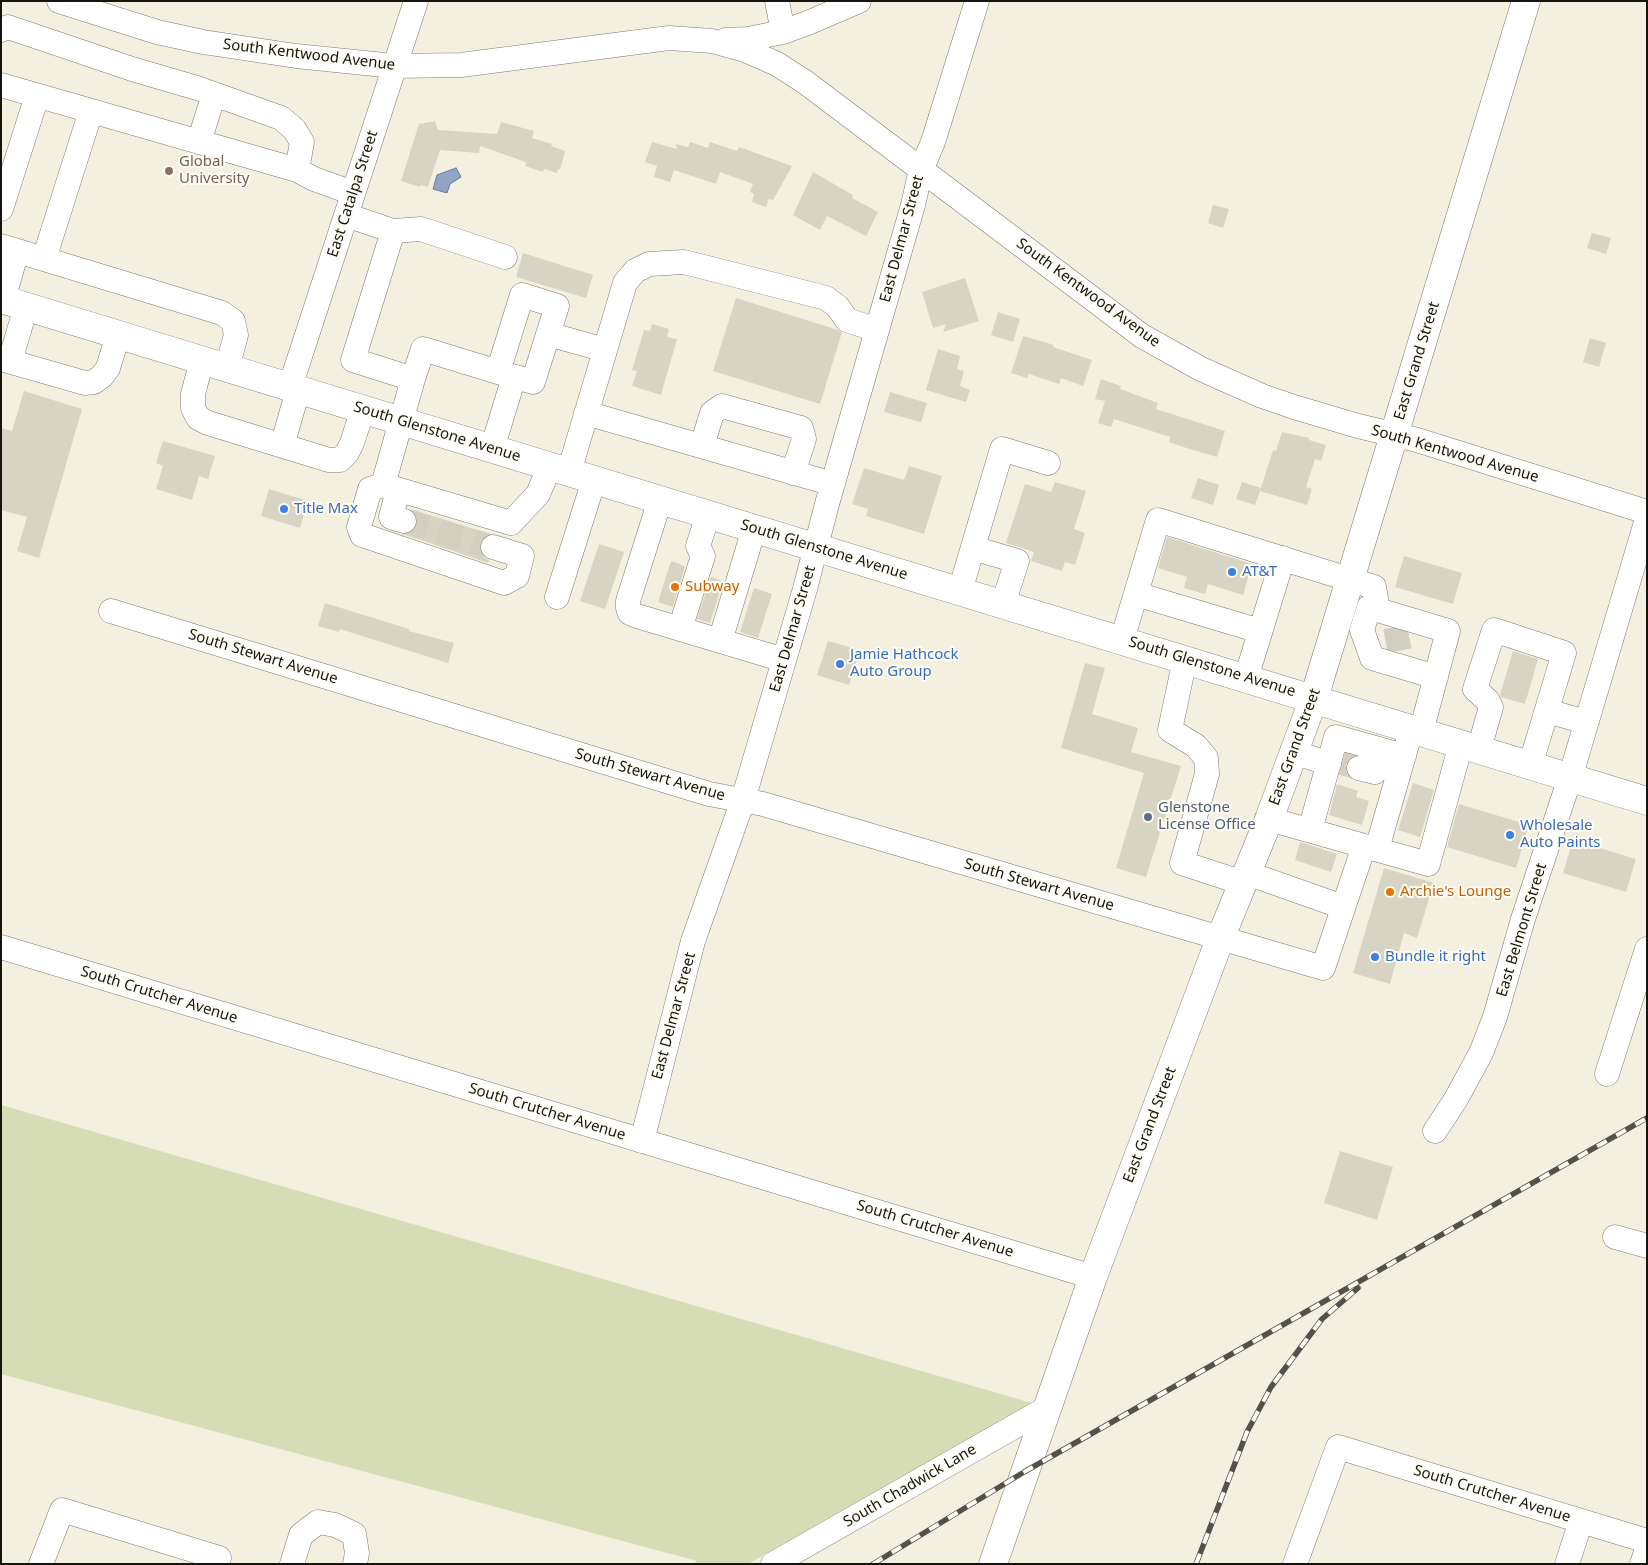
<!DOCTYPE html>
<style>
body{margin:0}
#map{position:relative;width:1648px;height:1565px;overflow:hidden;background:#f3f0e0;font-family:"Noto Sans",sans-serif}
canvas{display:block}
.frame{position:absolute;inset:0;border:2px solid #16140f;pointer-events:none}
</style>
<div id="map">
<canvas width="1648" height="1565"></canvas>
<div class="frame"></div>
</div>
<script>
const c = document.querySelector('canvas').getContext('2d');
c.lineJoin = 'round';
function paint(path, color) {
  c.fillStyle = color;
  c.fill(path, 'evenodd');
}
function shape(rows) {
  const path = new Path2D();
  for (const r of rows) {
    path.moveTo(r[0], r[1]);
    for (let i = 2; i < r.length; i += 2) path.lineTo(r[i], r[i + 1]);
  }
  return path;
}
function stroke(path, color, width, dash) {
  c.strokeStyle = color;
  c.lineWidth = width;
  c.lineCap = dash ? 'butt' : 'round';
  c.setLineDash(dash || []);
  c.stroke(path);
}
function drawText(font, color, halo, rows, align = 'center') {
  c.font = font + ' "Noto Sans",sans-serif';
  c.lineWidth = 4;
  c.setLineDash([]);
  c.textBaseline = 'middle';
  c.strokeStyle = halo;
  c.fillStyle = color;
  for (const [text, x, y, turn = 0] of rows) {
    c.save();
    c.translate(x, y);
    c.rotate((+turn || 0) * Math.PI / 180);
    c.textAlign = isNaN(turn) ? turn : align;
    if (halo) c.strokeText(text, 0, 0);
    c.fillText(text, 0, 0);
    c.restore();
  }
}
const green = shape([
 [1,1105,1032,1403,748,1564,694,1564,697,1561,1,1374]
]);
const water = shape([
 [456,168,461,177,450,184,447,193,433,189,437,175,456,168]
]);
const building = shape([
 [435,121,438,130,497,134,501,122,534,131,532,138,552,144,551,146,565,151,560,170,558,169,557,173,544,169,543,172,525,166,526,162,480,146,479,153,440,150,428,187,421,185,420,187,401,181,419,124],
 [652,142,677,149,676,144,688,147,690,142,708,148,710,142,737,151,739,147,792,166,773,200,769,199,766,207,752,202,754,194,750,192,753,184,720,172,716,184,674,170,670,182,654,177,657,166,645,162],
 [813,172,853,195,852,198,878,212,866,236,827,216,820,230,793,215],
 [1213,205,1229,209,1223,228,1208,223],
 [1592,233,1611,238,1606,254,1587,248],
 [523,253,593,275,586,298,516,277],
 [965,278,979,321,943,332,946,324,933,328,922,292],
 [736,298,838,330,842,332,820,404,713,371],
 [998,312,1020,319,1013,342,991,335],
 [652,324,669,329,667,337,677,339,661,395,632,386,637,371,632,370,644,330,650,331],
 [1023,336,1054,345,1053,347,1092,360,1083,386,1061,378,1059,384,1029,374,1027,378,1011,373],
 [1590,338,1606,343,1599,367,1583,362],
 [938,349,960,356,957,369,964,371,960,386,970,390,966,402,926,390],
 [1101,379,1121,386,1120,389,1158,403,1156,409,1225,431,1217,457,1180,446,1169,442,1170,437,1114,419,1111,427,1098,423,1105,401,1095,399],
 [24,391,82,409,39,558,17,551,27,517,1,510,1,428,12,431],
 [890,392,927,403,921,422,884,412],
 [1282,432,1309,438,1309,440,1326,445,1321,461,1315,459,1306,487,1312,489,1307,505,1260,491,1273,450,1276,451],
 [163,441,215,456,208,479,199,476,192,500,156,489,163,466,156,463],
 [909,466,942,476,924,534,866,516,868,509,852,504,864,468,904,480],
 [1198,478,1219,485,1213,505,1191,498],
 [1055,482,1086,491,1074,529,1085,533,1075,565,1065,562,1062,571,1031,561,1034,552,1006,543,1025,484,1051,492],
 [1242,482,1261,488,1255,505,1236,499],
 [269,489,308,501,300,528,261,516],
 [411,509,490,534,483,537,480,543,480,550,483,557,489,560,488,563,403,534,413,531,417,525,417,517],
 [1167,537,1252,564,1243,595,1208,584,1205,594,1184,588,1187,577,1158,568],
 [599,544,624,552,605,609,580,601],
 [1404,556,1462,573,1453,604,1395,587],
 [671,561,685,566,673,607,658,602],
 [711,577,723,581,710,623,697,619],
 [754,588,772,594,758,638,740,632],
 [325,603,409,629,409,631,454,643,448,663,340,629,339,632,318,626],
 [828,641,860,650,849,685,817,675],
 [1513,651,1538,659,1525,704,1501,697,1500,695],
 [1085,663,1105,668,1092,714,1138,728,1131,752,1181,766,1146,877,1116,868,1144,773,1061,748],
 [1413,783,1434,790,1420,837,1398,830],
 [1337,784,1358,791,1356,797,1369,801,1362,825,1329,815],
 [1459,804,1529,825,1516,868,1447,847],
 [1573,840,1636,859,1626,892,1563,873],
 [1300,842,1337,854,1331,872,1295,860],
 [1384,868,1434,883,1417,938,1404,933,1390,984,1353,973],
 [1340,1151,1393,1167,1377,1220,1324,1203]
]);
const minorTunnel = shape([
 [404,521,493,547],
 [1395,627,1402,662],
 [1342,763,1359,768]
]);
const minor = shape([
 [59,1,157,32,203,42,296,56,394,66,461,65,669,38,712,41,745,50,777,64,805,82,1142,336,1201,369,1262,396,1294,407,1358,426,1417,440,1647,512],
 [777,1,783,32],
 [1,30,8,27,132,69,197,88,281,118,294,129,302,142,297,170,314,179,353,193],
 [726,40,748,39,783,32,810,22,859,1],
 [1,85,297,170],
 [199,142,214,94],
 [1,209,37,96],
 [346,215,393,231,421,229,505,257],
 [1,246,222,313,233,321,236,335,227,368],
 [44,259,91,111],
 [3,300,17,251],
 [548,334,605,350],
 [1,359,85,383,94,382,102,376,108,368,118,335],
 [202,360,193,394,193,408,198,418,208,423,329,460,340,460,347,453,352,443,363,409],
 [10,361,26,307],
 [413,379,423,349,498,372,533,382,557,306,522,295,498,372],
 [290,387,416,1],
 [586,413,833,484],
 [282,446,298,390],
 [702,446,712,413,722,406,801,428,804,439,793,473],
 [492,449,514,377],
 [569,472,625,283,635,271,649,264,684,262,826,298,837,306,847,320,877,330],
 [383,485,413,379,353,360,393,231],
 [398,490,391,517,404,521],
 [660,500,628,601,628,608,630,613,637,616,784,660],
 [493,547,522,556,517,576,504,583,362,535,359,527,370,489,383,485,511,523,538,494,550,466],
 [973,548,1017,561,1003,604],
 [960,591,1002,449,1048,463],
 [1136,594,1260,631],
 [557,597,594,480],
 [1378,610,1369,607,1362,630,1372,658,1436,677],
 [111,611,709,794,763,804,1323,968,1364,846],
 [680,629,703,556,698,546,708,515],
 [1122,640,1158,520,1374,587,1378,610,1448,631,1421,732],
 [720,641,754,529],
 [1185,659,1170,730,1196,746,1206,758,1207,774,1182,863,1243,883],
 [1246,678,1283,558],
 [1547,711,1586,722],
 [1479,749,1491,707,1488,701,1475,689,1494,630,1564,653,1530,766],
 [1294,752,1329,764],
 [1359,768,1375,772,1392,753],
 [1269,819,1428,864,1461,744],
 [1310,830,1336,737,1404,756],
 [1377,849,1408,741],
 [1247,873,1343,907],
 [1,947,1093,1277],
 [1607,1074,1647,949],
 [1435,1131,1456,1099,1481,1053,1495,1017,1523,919,1570,778,1647,519],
 [642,1141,693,941,743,800,805,589,827,504,913,205,921,170,933,142,977,1],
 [1615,1237,1647,1246],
 [41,1564,62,1510,219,1558],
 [292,1564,301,1535,318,1522,335,1525,354,1534,357,1553,355,1564],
 [773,1564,1047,1408],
 [1295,1564,1338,1447,1647,1541],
 [1567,1564,1581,1521],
 [1642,1564,1647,1549]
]);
const major = shape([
 [1,299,1647,801],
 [993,1564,1093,1277,1220,939,1269,819,1314,698,1526,1]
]);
const rail = shape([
 [873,1564,1024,1472,1647,1118],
 [1196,1564,1247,1432,1271,1387,1322,1319,1358,1288]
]);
const markers = [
 [169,171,5,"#8d6e63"],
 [284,509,5,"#3f7fe0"],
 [1232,572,5,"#3f7fe0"],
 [675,587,5,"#e8710a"],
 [840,664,5,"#3f7fe0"],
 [1148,817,5,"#5c6f8a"],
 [1510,835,5,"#3f7fe0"],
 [1390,892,5,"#e8710a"],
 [1375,957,5,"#3f7fe0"]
];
const streetNames = [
 ["South Kentwood Avenue",309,55,7],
 ["East Catalpa Street",353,194,-72],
 ["East Delmar Street",902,239,-75],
 ["South Kentwood Avenue",1088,293,36],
 ["East Grand Street",1417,361,-73],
 ["South Glenstone Avenue",437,432,17],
 ["South Kentwood Avenue",1455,454,16],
 ["South Glenstone Avenue",824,550,17],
 ["East Delmar Street",793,629,-74],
 ["South Stewart Avenue",263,657,17],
 ["South Glenstone Avenue",1212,667,17],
 ["East Grand Street",1295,747,-70],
 ["South Stewart Avenue",650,775,16],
 ["South Stewart Avenue",1039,885,16],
 ["East Belmont Street",1522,930,-73],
 ["South Crutcher Avenue",159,995,17],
 ["East Delmar Street",674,1016,-75],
 ["South Crutcher Avenue",547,1112,17],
 ["East Grand Street",1150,1125,-69],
 ["South Crutcher Avenue",935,1229,17],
 ["South Chadwick Lane",910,1486,-30],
 ["South Crutcher Avenue",1492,1494,17]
];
const educationNames = [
 ["Global",179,162],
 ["University",179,179]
];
const shopNames = [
 ["Title Max",294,509],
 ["AT&T",1242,572],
 ["Jamie Hathcock",850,655],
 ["Auto Group",850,672],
 ["Wholesale",1520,826],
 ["Auto Paints",1520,843],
 ["Bundle it right",1385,957]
];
const foodNames = [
 ["Subway",685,587],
 ["Archie's Lounge",1400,892]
];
const serviceNames = [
 ["Glenstone",1158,808],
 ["License Office",1158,825]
];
paint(green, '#d6ddb5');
paint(water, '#8fa4c6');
stroke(water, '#6b798f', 1);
paint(building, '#d7d4c4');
stroke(minorTunnel, '#d2cfc1', 24, [24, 12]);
stroke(minor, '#7f7b6e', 25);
stroke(major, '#7f7b6e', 29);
stroke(minor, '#fff', 24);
stroke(major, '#fff', 28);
stroke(rail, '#535149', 5.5);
stroke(rail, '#fffdf3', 4, [11]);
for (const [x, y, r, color] of markers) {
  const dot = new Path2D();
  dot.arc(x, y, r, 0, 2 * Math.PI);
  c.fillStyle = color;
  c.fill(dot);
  stroke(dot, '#fffdf3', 2);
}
drawText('15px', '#16140f', '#fffdf3', streetNames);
drawText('15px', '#785e54', '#fffdf3', educationNames, 'left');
drawText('15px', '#366cbe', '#fffdf3', shopNames, 'left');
drawText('15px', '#c56008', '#fffdf3', foodNames, 'left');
drawText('15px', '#4e5e75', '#fffdf3', serviceNames, 'left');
</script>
